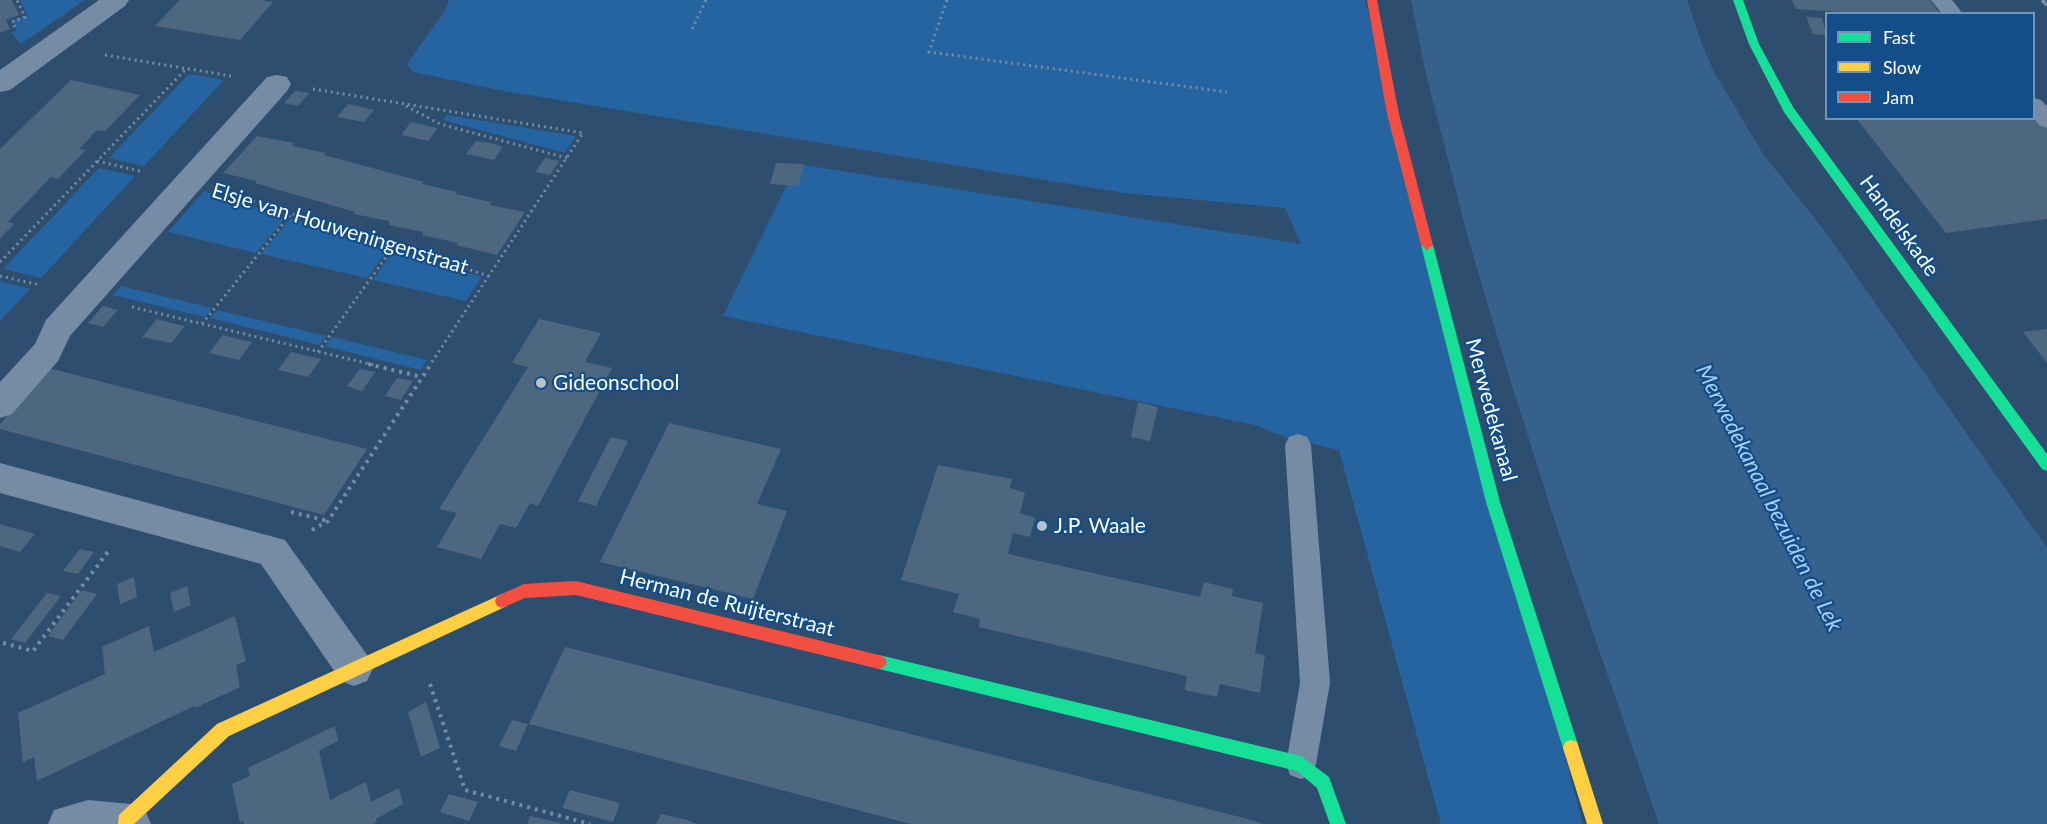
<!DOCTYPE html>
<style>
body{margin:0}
#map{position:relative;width:2047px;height:824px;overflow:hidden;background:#2e4e6f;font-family:Lato,sans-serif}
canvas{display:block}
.legend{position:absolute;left:1825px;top:12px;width:210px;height:108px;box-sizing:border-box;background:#134e8a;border:2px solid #7195b9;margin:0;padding:8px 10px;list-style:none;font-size:18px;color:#fff}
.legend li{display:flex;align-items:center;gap:12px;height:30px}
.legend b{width:30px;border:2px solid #7195b9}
</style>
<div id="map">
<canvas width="2047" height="824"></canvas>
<ul class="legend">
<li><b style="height:8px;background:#16e098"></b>Fast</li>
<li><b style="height:8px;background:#ffcf43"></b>Slow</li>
<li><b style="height:8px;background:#f24e42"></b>Jam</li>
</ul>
</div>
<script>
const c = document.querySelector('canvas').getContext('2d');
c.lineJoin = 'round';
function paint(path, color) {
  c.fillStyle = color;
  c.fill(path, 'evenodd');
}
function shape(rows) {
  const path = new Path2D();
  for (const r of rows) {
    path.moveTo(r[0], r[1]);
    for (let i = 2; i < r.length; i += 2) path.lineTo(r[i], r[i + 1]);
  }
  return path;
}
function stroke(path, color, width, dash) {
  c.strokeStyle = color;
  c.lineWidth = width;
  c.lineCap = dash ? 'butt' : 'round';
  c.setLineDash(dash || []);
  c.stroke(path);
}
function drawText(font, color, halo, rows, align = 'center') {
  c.font = font + ' Lato,sans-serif';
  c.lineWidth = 4.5;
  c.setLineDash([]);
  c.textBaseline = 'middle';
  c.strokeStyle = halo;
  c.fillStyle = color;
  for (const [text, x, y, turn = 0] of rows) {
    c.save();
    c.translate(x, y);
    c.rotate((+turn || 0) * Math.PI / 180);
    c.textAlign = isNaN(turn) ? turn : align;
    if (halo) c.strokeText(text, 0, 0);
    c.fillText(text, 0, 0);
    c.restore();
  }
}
const green = shape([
 [20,0,85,0,21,44,11,33,17,30,13,20,27,15],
 [449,0,1365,0,1583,824,1441,824,1339,450,1287,438,1255,425,723,316,797,164,1301,244,1285,208,1125,193,504,91,413,72,407,65,411,58,445,11],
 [189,74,224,80,144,166,109,158],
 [447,115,576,136,565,153,443,120],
 [99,168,135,176,41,278,3,269],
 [204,191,286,217,256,253,168,232],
 [291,218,389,249,367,278,261,254],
 [394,250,482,277,466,301,373,280],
 [0,281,30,289,0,321],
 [121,286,212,308,205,317,113,295],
 [217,310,326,336,320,345,210,318],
 [332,337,427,360,421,370,325,346]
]);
const water = shape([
 [1411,0,1687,0,1701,42,1714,72,1763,154,1824,230,2047,548,2047,824,1659,824,1556,525,1509,376,1466,231,1424,65]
]);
const building = shape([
 [0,0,12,0,19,15,6,20,10,29,0,33],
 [180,0,261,0,273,2,240,40,155,26],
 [1792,0,1930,0,1940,14,1866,14,1796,9],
 [1806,17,1822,18,1826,35,1813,34],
 [71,80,140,95,105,131,97,130,79,149,86,150,58,179,51,177,8,222,14,224,0,238,0,149],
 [295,91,309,93,298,106,284,103],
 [348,104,374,110,364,122,337,117],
 [2034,113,2047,128,2047,219,1946,233,1856,118,2034,118],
 [411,122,424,125,438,128,428,141,401,135],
 [257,136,294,143,292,146,326,153,324,155,424,182,422,184,457,192,456,194,491,202,489,205,525,212,497,255,456,245,458,243,422,235,423,232,389,225,389,221,354,214,355,212,255,183,257,181,223,173],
 [476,141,490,143,503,147,494,160,466,154],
 [545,158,559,161,550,175,535,172],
 [776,163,804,164,798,186,770,184],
 [103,306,118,310,103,327,88,323],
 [157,319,171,323,185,326,171,343,142,337],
 [539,319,601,333,585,362,612,368,538,506,530,503,516,528,500,524,481,559,437,547,457,513,439,509,528,367,512,363],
 [2047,329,2047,363,2023,332],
 [223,335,238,339,252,342,239,360,209,353],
 [291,352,307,356,321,359,308,377,278,370],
 [49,368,118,386,367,449,324,515,0,429,0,424],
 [360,369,375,372,362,391,347,386],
 [397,378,413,381,401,400,385,396],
 [1138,402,1158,407,1150,441,1131,437],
 [669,423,781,449,757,504,787,511,753,599,600,562],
 [611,437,628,441,596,506,578,501],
 [938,465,1012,479,1010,488,1025,493,1020,513,1035,518,1030,537,1013,533,1008,554,1200,597,1204,582,1233,589,1232,596,1263,603,1255,653,1265,655,1260,693,1220,684,1217,697,1185,690,1187,676,979,627,980,619,953,612,959,594,901,580],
 [0,524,35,534,20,552,0,546],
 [80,549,94,552,78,574,63,571],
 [134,577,137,597,120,604,117,584],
 [187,586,191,605,174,612,170,593],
 [82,590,97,594,63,640,48,636],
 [47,593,61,596,25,643,11,639],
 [235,616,246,661,236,665,240,687,195,708,194,706,37,781,34,757,23,762,18,713,105,674,102,647,124,637,149,626,154,652],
 [565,647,1248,819,1263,824,911,824,529,724],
 [426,702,440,748,421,757,408,712],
 [512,720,528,724,516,751,499,746],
 [335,726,338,741,319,751,330,800,366,782,371,802,399,788,403,804,376,819,377,822,373,824,244,824,243,821,240,823,232,784,250,776,248,768],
 [570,790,620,803,613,822,562,808],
 [449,794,478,802,469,821,440,812],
 [661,814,687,820,697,824,656,824],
 [530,816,560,823,560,824,527,824]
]);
const pathFar1 = shape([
 [947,0,929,52,1227,92],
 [15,27,12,22,25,17,17,0],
 [692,29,706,0],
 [105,55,231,76],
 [313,89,583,133,430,365],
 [406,106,440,124,567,158],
 [97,161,144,172],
 [230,194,489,276],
 [0,262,186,69],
 [0,276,40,285],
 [132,307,374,365],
 [202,324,291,214],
 [318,352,394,246]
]);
const path = shape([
 [368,364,422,377],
 [291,512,328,521],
 [312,530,328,521,431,364],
 [3,643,33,651,110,549],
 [430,684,465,790,590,824]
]);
const lane = shape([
 [1931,0,1952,0,1963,14,1942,14,1931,0],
 [2034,98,2041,100,2047,106,2047,128,2039,125,2034,118,2034,98],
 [1298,434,1307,437,1311,445,1330,683,1316,764,1312,775,1301,779,1290,775,1286,764,1300,683,1285,445,1289,437,1298,434]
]);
const street = shape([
 [99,0,129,0,125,6,10,90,0,92,0,70,99,0],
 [277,75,287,77,291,84,287,91,70,336,58,361,12,414,0,418,0,382,35,344,46,320,267,77,277,75],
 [0,463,285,540,367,655,373,668,367,681,354,686,341,681,261,564,0,493,0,463],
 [88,800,131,804,145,810,151,824,48,824,54,810,88,800]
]);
const fast = shape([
 [1733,0,1743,0,1759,44,1793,107,2047,454,2047,471,2042,469,1784,112,1749,44,1733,0],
 [1427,240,1433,245,1500,502,1579,748,1577,754,1571,756,1565,754,1563,748,1486,502,1421,245,1427,240],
 [879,655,1301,756,1329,777,1346,824,1330,824,1317,788,1297,771,879,669,874,667,871,662,874,657,879,655]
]);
const slow = shape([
 [502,594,507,596,509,601,507,606,229,736,134,824,118,824,119,815,217,724,502,594],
 [1571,740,1577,742,1579,748,1603,824,1587,824,1563,748,1565,742,1571,740]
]);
const jam = shape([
 [1367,0,1377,0,1399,114,1433,245,1427,250,1421,245,1387,114,1367,0],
 [576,581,879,655,884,657,887,662,884,667,879,669,576,595,525,598,502,608,497,606,495,601,497,596,524,584,576,581]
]);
const rail = shape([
 [2042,0,2047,5]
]);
const markers = [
 [541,383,6,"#b6c1cd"],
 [1042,526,6,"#b6c1cd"]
];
const streetNames = [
 ["Handelskade",1899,226,54],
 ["Elsje van Houweningenstraat",340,229,17],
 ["Merwedekanaal",1491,410,75],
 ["Herman de Ruijterstraat",727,603,14]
];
const poiNames = [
 ["Gideonschool",553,383],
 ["J.P. Waale",1054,526]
];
const waterNames = [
 ["Merwedekanaal bezuiden de Lek",1769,498,63]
];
paint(green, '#2664a1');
paint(water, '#36618c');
paint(building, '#4d6781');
stroke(pathFar1, '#758ca4', 3, [2, 4]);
stroke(path, '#758ca4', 4, [3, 5]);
paint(lane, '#758ca4');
paint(street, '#758ca4');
paint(fast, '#16e098');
paint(slow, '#ffcf43');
paint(jam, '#f24e42');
stroke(rail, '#778ea3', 4, [9, 4]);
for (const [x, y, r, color] of markers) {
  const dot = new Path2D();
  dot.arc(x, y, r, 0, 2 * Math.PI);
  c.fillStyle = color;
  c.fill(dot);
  stroke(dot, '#134e8a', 2);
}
drawText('21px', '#fff', '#134e8a', streetNames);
drawText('21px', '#fff', '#134e8a', poiNames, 'left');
drawText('italic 22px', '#a6d0f7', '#134e8a', waterNames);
</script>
